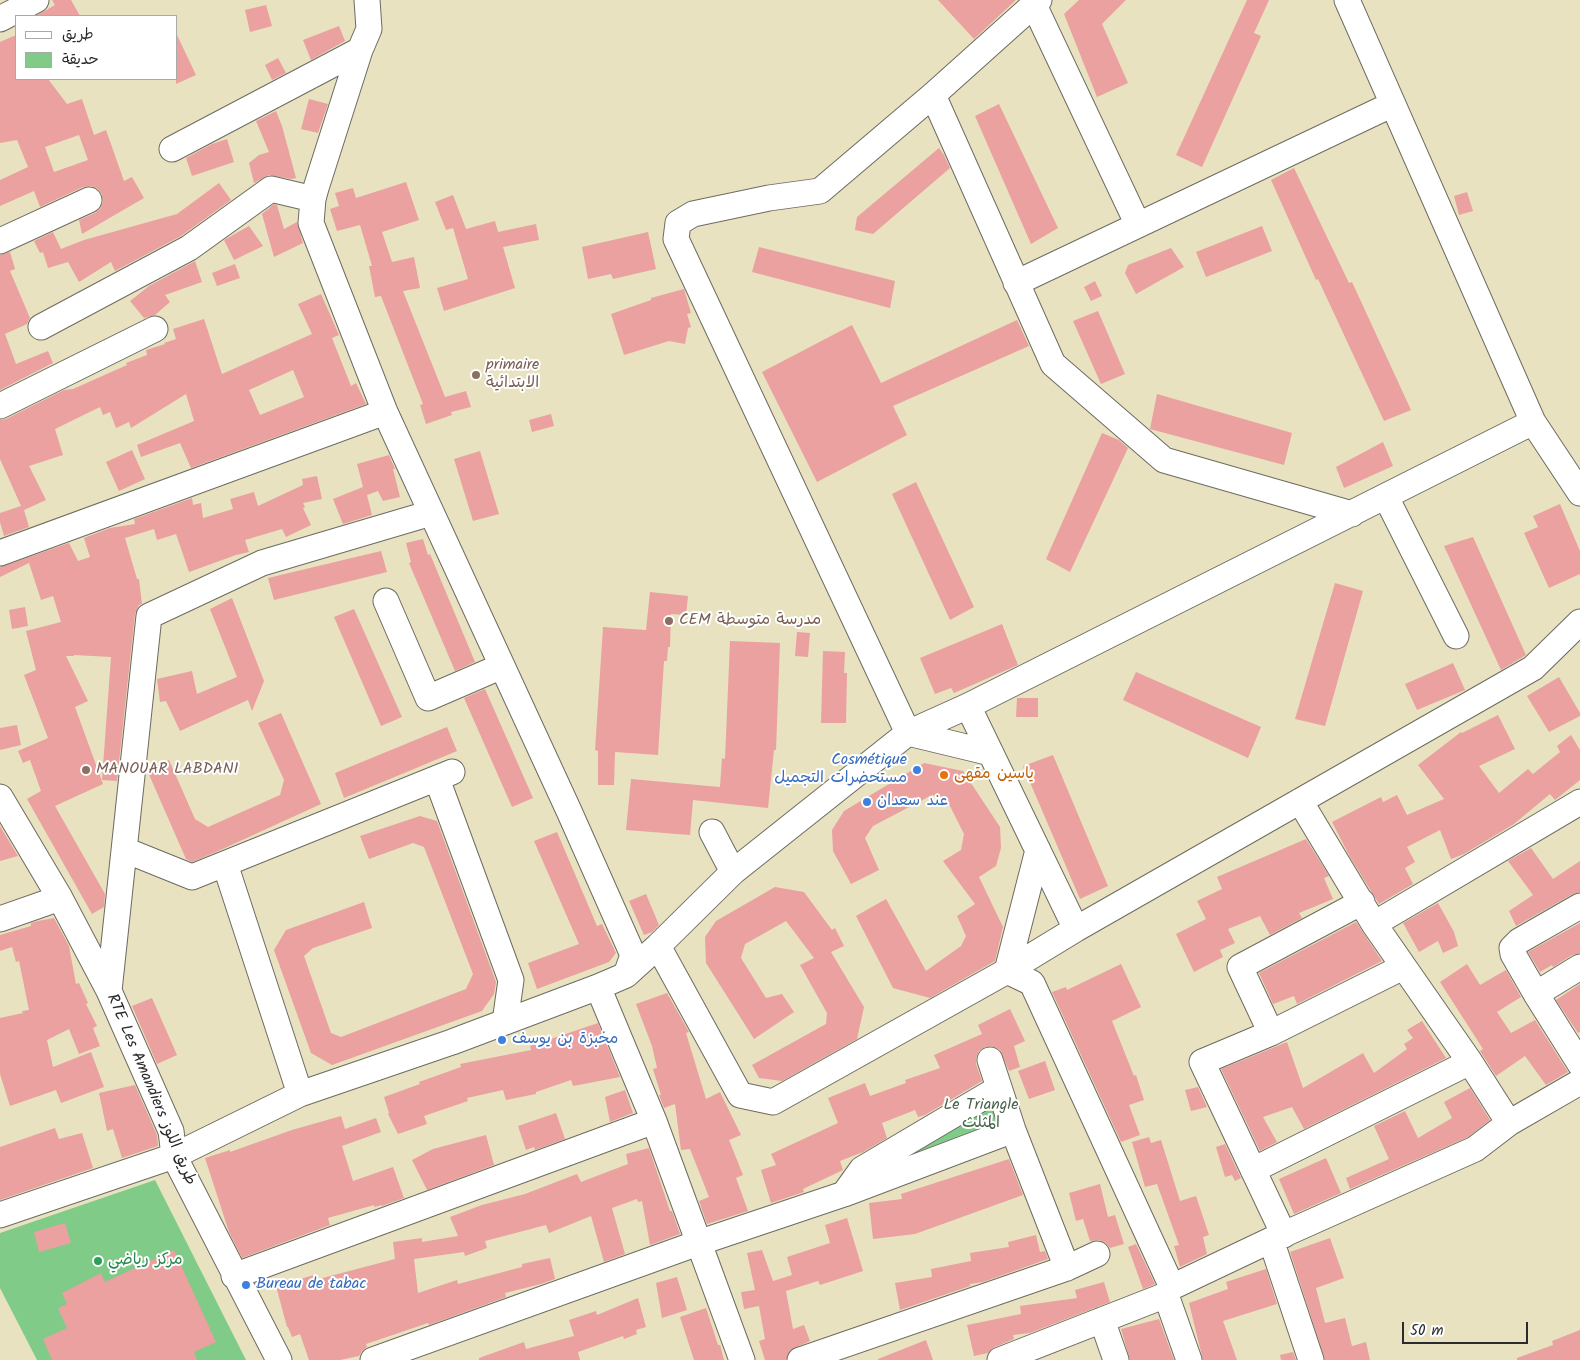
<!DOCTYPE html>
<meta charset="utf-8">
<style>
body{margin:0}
#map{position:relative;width:1580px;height:1360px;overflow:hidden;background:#e8e2c1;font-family:Kalam,"Playpen Sans Arabic",sans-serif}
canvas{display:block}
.legend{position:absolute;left:15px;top:15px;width:162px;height:65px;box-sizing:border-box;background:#fff;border:1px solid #aaa;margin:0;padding:6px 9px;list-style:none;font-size:15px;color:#2b2b2b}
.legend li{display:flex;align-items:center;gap:10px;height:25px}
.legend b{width:25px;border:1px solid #aaa}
.scale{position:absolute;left:1402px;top:1322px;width:126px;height:22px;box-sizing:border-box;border:2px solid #2b2b2b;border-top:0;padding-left:6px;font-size:15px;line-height:18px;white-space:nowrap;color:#2b2b2b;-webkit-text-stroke:4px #fff;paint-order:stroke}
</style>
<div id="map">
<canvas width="1580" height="1360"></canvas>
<ul class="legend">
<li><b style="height:6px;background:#fff"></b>طريق</li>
<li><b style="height:14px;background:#80cb88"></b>حديقة</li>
</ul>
<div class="scale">50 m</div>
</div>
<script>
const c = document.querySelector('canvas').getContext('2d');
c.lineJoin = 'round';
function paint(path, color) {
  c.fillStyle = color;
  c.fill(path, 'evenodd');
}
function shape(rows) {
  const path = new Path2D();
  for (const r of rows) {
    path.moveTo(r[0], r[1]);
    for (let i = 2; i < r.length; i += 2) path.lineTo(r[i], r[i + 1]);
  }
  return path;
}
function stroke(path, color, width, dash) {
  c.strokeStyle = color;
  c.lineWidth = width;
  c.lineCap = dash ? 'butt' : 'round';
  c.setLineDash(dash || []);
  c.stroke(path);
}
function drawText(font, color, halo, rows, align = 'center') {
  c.font = font + ' Kalam,"Playpen Sans Arabic",sans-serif';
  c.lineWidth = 4;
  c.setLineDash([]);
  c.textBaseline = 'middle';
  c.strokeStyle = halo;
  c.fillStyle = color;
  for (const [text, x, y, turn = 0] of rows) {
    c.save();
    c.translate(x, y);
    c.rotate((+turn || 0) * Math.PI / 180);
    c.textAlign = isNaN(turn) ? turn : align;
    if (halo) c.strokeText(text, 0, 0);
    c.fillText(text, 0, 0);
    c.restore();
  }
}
const green = shape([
 [991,1090,1003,1126,865,1176],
 [155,1180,246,1360,37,1360,0,1288,0,1233]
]);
const building = shape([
 [52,0,71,0,80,16,36,16,55,5],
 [938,0,1016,0,974,39],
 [1079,0,1126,0,1102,24,1128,83,1097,97,1064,14],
 [1247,0,1269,0,1254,33,1261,36,1202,167,1176,155],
 [266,5,272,26,250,32,245,10],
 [339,26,345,41,311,60,303,40],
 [176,33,196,75,176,84],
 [16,35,16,79,48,79,67,104,82,99,94,135,106,130,124,181,132,177,144,198,82,234,79,220,95,213,100,209,103,202,102,194,98,189,91,186,83,187,40,207,34,191,0,206,0,180,28,167,17,140,0,143,0,42],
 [79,135,88,160,54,172,45,147],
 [278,58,286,73,272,80,265,65],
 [309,99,328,104,318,133,301,129],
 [999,104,1058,228,1031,244,975,116],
 [276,111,282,126,296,178,291,179,269,175,254,183,249,163,259,155,269,152,256,121],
 [227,139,234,162,192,176,186,158,212,144],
 [939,148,944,155,950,168,873,234,855,230,857,217],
 [1294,168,1349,283,1352,282,1411,410,1384,421,1318,279,1316,280,1271,180],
 [406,182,419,220,382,232,392,262,414,257,420,288,403,291,445,397,466,391,471,407,451,412,452,415,426,424,420,405,423,404,381,296,375,297,369,266,372,266,360,225,337,231,330,209,339,206,335,193,353,188,356,198],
 [219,183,231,200,181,236,115,271,111,262,79,282,68,262,48,268,43,252,40,253,34,241,53,232,61,249,84,240,177,214],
 [1467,192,1473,211,1459,215,1454,196],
 [453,195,466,229,495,221,498,232,536,224,539,240,503,247,515,288,444,311,437,288,468,279,453,228,446,230,435,202],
 [274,204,277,205,284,229,297,222,303,243,274,257,262,214],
 [249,226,263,246,234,260,224,240],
 [1262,226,1272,251,1206,277,1196,252],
 [648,232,656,269,613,279,611,274,588,279,582,247],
 [759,247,895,281,890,308,752,272],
 [1171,248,1184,267,1136,294,1125,273,1128,265],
 [10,252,15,269,10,271,30,318,27,324,5,334,16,364,48,351,53,363,0,390,0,255],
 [195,261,202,282,165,295,170,302,155,315,144,318,130,301,149,286],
 [235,264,240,278,217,286,212,273],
 [1095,281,1102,296,1091,301,1084,287],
 [684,289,691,313,687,314,691,327,688,328,685,344,669,341,624,355,611,314,651,300,651,298],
 [321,294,339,335,332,338,351,386,356,383,366,404,191,468,180,443,141,457,137,445,194,421,186,394,131,428,129,422,116,428,110,412,103,415,100,407,55,429,63,455,29,466,46,500,24,510,29,527,4,536,0,522,0,513,21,506,0,459,0,420,6,419,64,390,73,389,127,365,126,363,147,355,146,350,165,344,164,343,176,339,173,329,204,319,222,374,312,334,298,304],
 [293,370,304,397,260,415,249,390],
 [1098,311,1125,374,1101,384,1073,321],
 [1017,320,1029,346,893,406,907,435,817,482,762,372,852,325,881,383],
 [1157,394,1292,433,1284,465,1150,429],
 [551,414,554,426,532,432,529,420],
 [1102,433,1119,440,1128,448,1070,572,1046,559],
 [1383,442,1393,466,1344,488,1336,467],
 [132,450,145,479,119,491,106,462],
 [480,451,499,514,473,521,454,459],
 [389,455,395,469,393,469,400,497,383,501,378,491,367,495,372,515,343,524,333,499,363,487,357,464],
 [317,476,322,499,303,503,305,507,303,508,311,525,286,537,282,529,245,540,249,552,236,555,189,572,176,534,157,540,154,529,125,538,137,579,139,579,142,604,139,605,135,614,117,781,102,780,111,657,74,655,74,656,66,656,88,701,75,707,103,784,55,806,105,894,104,907,92,914,27,799,41,791,30,760,23,763,18,751,48,738,24,675,36,670,26,631,61,622,53,596,41,600,29,563,0,577,0,567,69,543,78,561,90,557,84,538,110,528,135,524,134,519,192,498,193,505,201,503,203,518,233,509,230,499,254,492,258,506,303,485,302,479],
 [916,482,974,607,950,620,892,494],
 [1560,504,1580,551,1580,574,1549,588,1524,533,1538,527,1533,516],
 [1473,537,1526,655,1501,670,1444,546],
 [423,539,428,555,430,554,475,662,455,671,409,563,411,562,406,543],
 [381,551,387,572,274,600,268,578],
 [1335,583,1363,591,1325,726,1295,719],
 [650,592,688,596,686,615,671,614,670,647,668,647,667,661,664,661,658,755,615,752,614,785,598,785,598,751,595,750,603,627,646,630],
 [232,598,264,681,252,711,248,700,180,731,166,701,160,702,157,679,192,671,197,694,237,677,210,609],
 [25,607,28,626,12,629,9,610],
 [354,609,402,717,381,726,334,617],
 [1002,624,1018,665,954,693,951,688,935,694,920,658],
 [797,632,810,633,808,657,795,656],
 [730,641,780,643,776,750,774,750,768,808,693,800,690,835,626,830,631,779,720,787,722,758,725,759],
 [823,651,845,652,844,673,847,673,846,723,821,723],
 [1453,663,1465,690,1417,710,1405,684],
 [1136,672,1261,727,1248,758,1123,700],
 [1559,677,1580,713,1580,716,1549,732,1527,696],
 [485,689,533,798,512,807,464,698],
 [1017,698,1038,698,1038,717,1016,717],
 [281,713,321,804,216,852,192,862,186,859,147,770,169,760,195,819,208,827,280,795,284,780,258,723],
 [1498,715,1515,749,1479,766,1499,793,1528,769,1533,774,1560,752,1557,746,1571,735,1580,750,1580,780,1555,800,1550,794,1514,824,1464,854,1451,859,1440,830,1407,847,1415,862,1405,868,1413,884,1379,904,1350,857,1332,822,1381,797,1383,802,1397,795,1407,815,1444,799,1418,765,1461,732,1462,733],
 [17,725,21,745,0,750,0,728],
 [447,727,457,751,344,798,335,773],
 [1053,755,1108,886,1080,899,1023,766],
 [924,763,963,771,1000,827,1001,848,996,866,979,877,1003,927,995,961,930,998,893,988,856,916,886,899,926,971,961,946,966,936,957,916,975,904,943,861,961,850,964,834,946,798,932,795,873,826,865,838,879,870,851,884,833,851,832,830,844,811],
 [420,816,437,821,496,982,494,994,482,1011,332,1065,311,1053,274,950,286,930,364,902,372,928,313,948,304,956,331,1033,341,1037,466,989,473,974,424,847,413,843,369,859,360,836],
 [0,826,18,856,0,861],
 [557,832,597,926,602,924,616,953,609,962,537,989,528,963,579,944,534,841],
 [1306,839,1329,876,1324,878,1333,899,1299,913,1302,918,1270,935,1260,916,1228,929,1235,943,1220,950,1223,957,1194,972,1176,934,1206,919,1197,901,1222,889,1217,877],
 [1531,848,1553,879,1580,861,1580,892,1573,894,1516,926,1509,911,1533,895,1508,861],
 [775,887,804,892,832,930,835,928,844,946,831,952,864,1007,857,1039,782,1081,759,1078,752,1065,826,1024,827,1013,800,965,814,958,786,921,745,944,741,958,766,998,782,994,794,1012,754,1039,706,963,705,937,716,921],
 [646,894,659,925,652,932,644,935,629,901],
 [1438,903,1454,932,1458,946,1443,953,1438,941,1419,952,1403,923],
 [54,918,69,946,76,984,79,983,88,1003,86,1004,97,1026,93,1028,100,1046,79,1054,69,1029,47,1040,53,1067,91,1052,104,1087,61,1103,56,1090,10,1106,0,1074,0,1018,23,1013,22,1011,29,1010,19,961,16,962,12,947,0,951,0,935,31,926,31,923,38,921],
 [1356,922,1382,961,1297,1004,1294,996,1273,1004,1259,973],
 [1580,923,1580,953,1572,955,1553,967,1552,965,1540,972,1528,952],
 [1121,964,1141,1007,1112,1021,1134,1076,1136,1075,1144,1100,1129,1105,1140,1135,1121,1142,1052,992,1066,987,1067,990],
 [1467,964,1480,985,1506,970,1521,997,1497,1012,1511,1033,1535,1020,1568,1072,1546,1085,1525,1056,1496,1076,1480,1051,1483,1049,1440,982],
 [1580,984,1580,1032,1578,1033,1556,1000],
 [667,993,689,1032,686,1033,706,1099,720,1092,741,1135,729,1140,743,1175,736,1178,748,1211,707,1224,699,1201,709,1197,690,1149,681,1150,675,1104,664,1108,659,1095,661,1095,653,1069,657,1068,652,1046,636,1004],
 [152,998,177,1055,157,1064,132,1006],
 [1010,1009,1025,1041,1014,1046,1020,1067,1009,1071,1000,1050,992,1046,985,1047,979,1051,976,1058,976,1064,982,1081,925,1115,918,1117,915,1110,882,1123,887,1138,863,1152,840,1161,843,1170,803,1189,804,1192,771,1203,761,1170,776,1165,771,1154,838,1123,828,1098,865,1083,870,1096,906,1083,905,1080,940,1068,934,1055,982,1034,978,1025],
 [1422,1021,1446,1058,1304,1129,1292,1107,1263,1117,1277,1142,1260,1151,1221,1069,1287,1042,1303,1088,1363,1053,1374,1073,1407,1049,1404,1044,1413,1038,1407,1030],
 [598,1023,620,1077,573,1086,571,1080,536,1092,536,1094,506,1100,503,1090,467,1098,468,1101,424,1116,427,1124,398,1134,388,1114,389,1113,384,1097,420,1084,419,1082,461,1067,460,1064,531,1050,530,1046],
 [1045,1061,1055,1090,1029,1099,1018,1071],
 [135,1085,157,1135,158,1146,122,1158,113,1129,107,1131,99,1093],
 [1198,1087,1207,1107,1191,1111,1185,1090],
 [1470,1088,1490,1120,1468,1137,1350,1189,1346,1178,1389,1159,1374,1126,1405,1111,1418,1138,1452,1118,1444,1102],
 [625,1090,633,1113,610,1122,605,1097],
 [556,1113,565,1139,535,1150,534,1147,526,1150,518,1126],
 [341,1116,345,1129,376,1118,381,1132,342,1146,353,1181,393,1167,404,1198,382,1206,382,1205,374,1207,374,1205,328,1218,330,1225,242,1258,229,1232,205,1158,230,1150,230,1152,292,1130],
 [55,1128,59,1139,82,1133,93,1168,0,1200,0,1147],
 [486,1135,494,1165,427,1190,412,1160,433,1149],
 [1149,1137,1151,1143,1161,1140,1180,1201,1196,1196,1209,1235,1203,1237,1207,1254,1180,1267,1174,1246,1179,1245,1157,1184,1145,1187,1132,1142],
 [1225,1144,1241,1178,1235,1181,1232,1175,1225,1177,1216,1147],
 [649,1148,670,1211,672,1211,680,1234,650,1245,642,1201,638,1202,637,1199,612,1208,625,1254,604,1262,591,1216,549,1233,546,1225,485,1241,487,1248,465,1256,464,1252,414,1259,418,1293,457,1280,458,1284,522,1267,522,1264,550,1258,555,1279,541,1284,505,1293,506,1297,429,1325,428,1323,366,1344,367,1347,362,1351,359,1356,340,1360,309,1360,300,1334,292,1337,288,1327,287,1327,276,1286,314,1275,315,1280,395,1259,393,1242,422,1238,422,1242,458,1236,450,1217,482,1205,525,1194,577,1174,581,1182,628,1164,626,1154],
 [1326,1158,1341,1193,1294,1214,1279,1179],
 [1009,1159,1023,1195,915,1234,873,1239,869,1203,902,1199,901,1194],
 [1100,1184,1108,1217,1115,1215,1124,1244,1110,1248,1106,1243,1099,1240,1090,1241,1083,1219,1076,1221,1069,1193],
 [847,1218,863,1271,820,1285,818,1281,786,1291,793,1329,804,1325,810,1341,790,1350,786,1360,765,1360,759,1341,765,1339,759,1306,744,1309,741,1292,755,1290,747,1253,762,1250,773,1281,792,1275,787,1257,830,1243,825,1225],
 [65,1223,71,1243,39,1252,34,1232],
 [1036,1235,1040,1252,1045,1251,1048,1259,983,1282,970,1284,970,1286,900,1310,895,1283,932,1277,931,1269,971,1261,970,1253,1009,1247,1008,1242],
 [1330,1238,1344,1278,1316,1288,1325,1323,1345,1318,1352,1346,1366,1342,1370,1360,1325,1360,1290,1252],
 [1136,1244,1155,1284,1143,1289,1128,1247],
 [174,1250,216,1342,194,1352,197,1360,52,1360,43,1339,67,1328,58,1308,67,1304,62,1293,101,1273,105,1282],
 [1266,1269,1277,1304,1223,1321,1237,1360,1203,1360,1189,1303,1228,1289,1226,1282],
 [677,1277,687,1310,662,1318,656,1283],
 [1104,1282,1110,1302,1030,1333,1013,1335,1014,1339,995,1347,988,1353,974,1356,967,1325,1021,1314,1020,1306,1077,1298,1075,1290],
 [638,1298,646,1327,636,1330,637,1334,624,1339,623,1336,578,1352,580,1360,479,1360,479,1358,524,1342,526,1349,574,1336,569,1320,596,1311,597,1315],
 [706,1308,718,1345,720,1345,724,1360,694,1360,680,1317],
 [1159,1319,1174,1360,1130,1360,1121,1329],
 [1580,1330,1580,1360,1517,1360,1517,1358,1553,1345,1552,1341],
 [926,1340,933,1360,878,1360,878,1359],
 [1293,1352,1296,1360,1281,1360,1280,1355]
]);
const minor = shape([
 [367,0,369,29,360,50,316,188,313,199,311,223,385,412,569,811,633,955,626,975],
 [1347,0,1533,422,1580,493],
 [1034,5,1138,225],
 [0,19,36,0],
 [933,95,1053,364,1164,460,1352,514],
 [172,149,360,50],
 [0,241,89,200],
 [1016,283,1393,104],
 [41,327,189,248,271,189,313,199],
 [0,406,155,329],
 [1386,497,1456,636],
 [0,553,385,412],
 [386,601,428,698,502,666],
 [968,706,1076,929],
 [991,753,908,733,676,239,678,223,693,214,769,198,820,191,933,95,1039,0],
 [437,779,511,980,505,1022],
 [0,797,60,898,109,991,171,1131,174,1156,279,1360],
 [1300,801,1374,924,1470,1062,1509,1123],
 [712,832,733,872],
 [125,850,192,877,452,772],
 [225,864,300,1094],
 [1580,906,1519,941,1512,948,1513,954,1536,994,1580,1064],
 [0,919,60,898],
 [1374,924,1580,802],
 [658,946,740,1095,773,1102,1007,971,1032,983,1172,1287],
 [1007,971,1076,929,1533,668,1580,622],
 [1007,971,1038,850],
 [598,987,654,1121,742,1360],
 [109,991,149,616,262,563,431,513],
 [1536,994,1580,967],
 [1271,1033,1240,967,1362,902],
 [990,1060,1013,1130,1067,1268],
 [1253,1170,1470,1062],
 [844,1194,862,1169,999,1088],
 [0,1215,174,1156,300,1094,452,1042,598,987,626,975,658,946,733,872,908,733,968,706,1533,422],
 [1284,1235,1202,1062,1271,1033,1403,967],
 [1271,1240,1311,1360],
 [234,1276,654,1121],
 [1166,1295,1189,1360],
 [1102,1320,1116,1360],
 [373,1360,698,1243,844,1194,1013,1130],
 [800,1360,1067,1268,1097,1254],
 [1000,1360,1166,1295,1172,1287,1271,1240,1475,1149,1509,1123,1580,1082]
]);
const markers = [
 [476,375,5,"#8d6e63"],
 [669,621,5,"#8d6e63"],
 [86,770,5,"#8d6e63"],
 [917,770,5,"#3f7fe0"],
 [944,775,5,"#e8710a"],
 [867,802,5,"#3f7fe0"],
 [502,1040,5,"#3f7fe0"],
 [98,1261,5,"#2e9e5b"],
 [246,1285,5,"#3f7fe0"]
];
const educationNames = [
 ["primaire",486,366],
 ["الابتدائية",486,384],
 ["CEM مدرسة متوسطة",679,621],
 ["MANOUAR LABDANI",96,770]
];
const shopNames = [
 ["Cosmétique",907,761,"right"],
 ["مستحضرات التجميل",907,779,"right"],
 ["عند سعدان",877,802],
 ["مخبزة بن یوسف",512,1040],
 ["Bureau de tabac",256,1285]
];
const foodNames = [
 ["ياسين مقهى",954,775]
];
const streetNames = [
 ["RTE Les Amandiers طريق اللوز",150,1090,67]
];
const parkNames = [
 ["Le Triangle",981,1106],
 ["المثلث",981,1124]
];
const leisureNames = [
 ["مركز رياضي",108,1261]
];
paint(green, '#80cb88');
paint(building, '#eaa19f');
stroke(minor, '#6d6b60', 27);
stroke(minor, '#fff', 25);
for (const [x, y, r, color] of markers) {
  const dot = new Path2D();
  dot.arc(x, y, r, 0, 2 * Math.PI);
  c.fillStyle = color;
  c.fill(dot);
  stroke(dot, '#fff', 2);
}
drawText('16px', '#785e54', '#fff', educationNames, 'left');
drawText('16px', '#366cbe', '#fff', shopNames, 'left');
drawText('16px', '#c56008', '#fff', foodNames, 'left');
drawText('16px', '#2b2b2b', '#fff', streetNames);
drawText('16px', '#49634c', '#fff', parkNames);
drawText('16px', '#27864d', '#fff', leisureNames, 'left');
</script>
